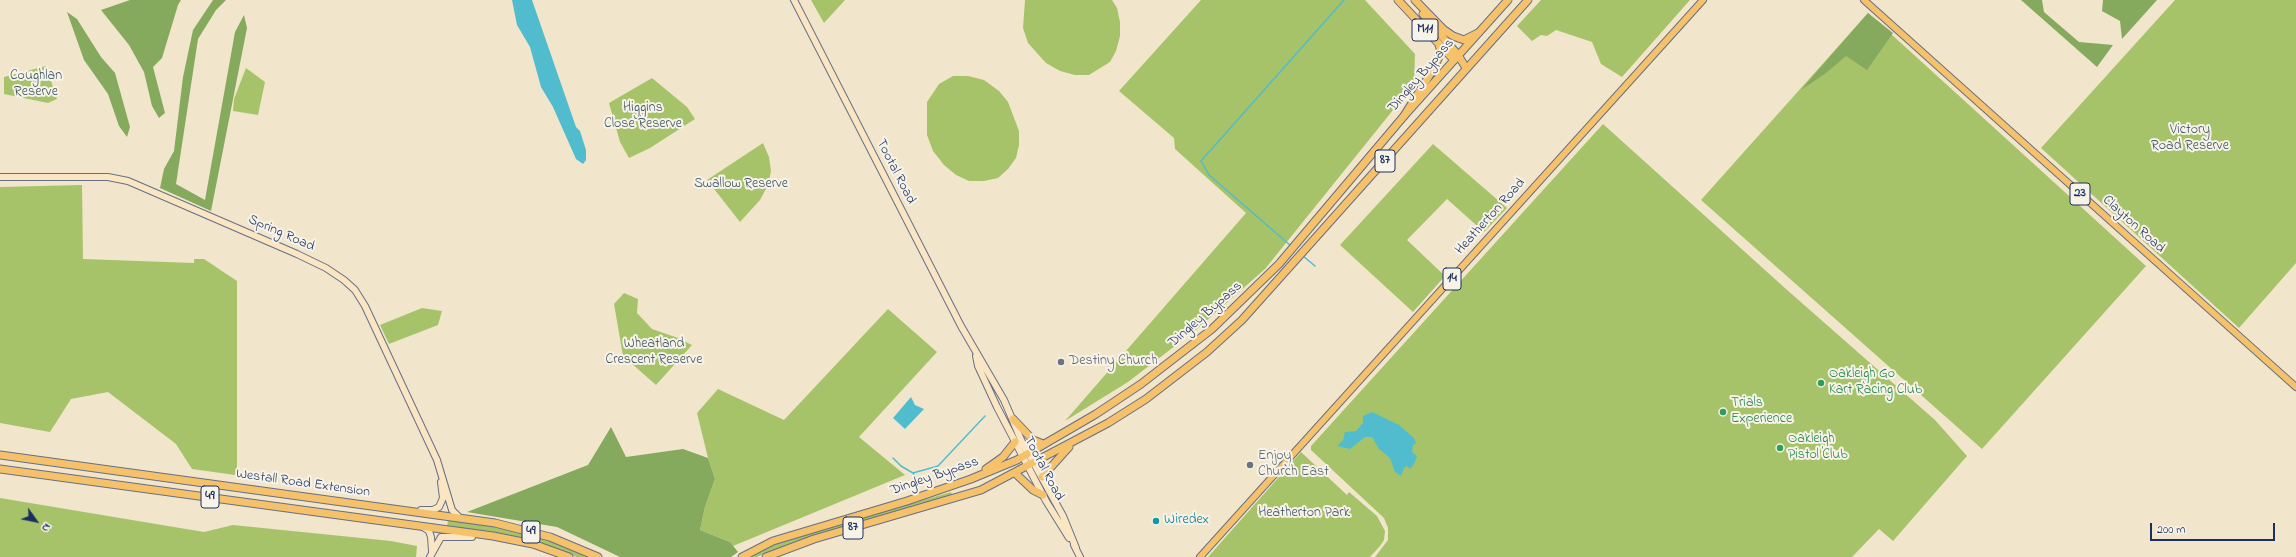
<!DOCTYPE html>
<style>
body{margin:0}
#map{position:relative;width:2296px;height:557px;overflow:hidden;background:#f1e6cc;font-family:"Indie Flower",sans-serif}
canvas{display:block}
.north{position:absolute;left:16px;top:501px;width:40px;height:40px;-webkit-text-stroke:3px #f7f3e8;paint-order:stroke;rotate:123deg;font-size:11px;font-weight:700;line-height:16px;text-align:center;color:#1b2f5e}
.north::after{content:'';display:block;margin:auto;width:14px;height:18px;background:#1b2f5e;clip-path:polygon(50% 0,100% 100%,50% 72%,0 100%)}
.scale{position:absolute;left:2150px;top:523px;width:125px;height:18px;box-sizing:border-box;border:2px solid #1b2f5e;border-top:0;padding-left:5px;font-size:12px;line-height:14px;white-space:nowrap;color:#1b2f5e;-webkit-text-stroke:3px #f7f3e8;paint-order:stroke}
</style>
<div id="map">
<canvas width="2296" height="557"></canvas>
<div class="north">N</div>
<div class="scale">200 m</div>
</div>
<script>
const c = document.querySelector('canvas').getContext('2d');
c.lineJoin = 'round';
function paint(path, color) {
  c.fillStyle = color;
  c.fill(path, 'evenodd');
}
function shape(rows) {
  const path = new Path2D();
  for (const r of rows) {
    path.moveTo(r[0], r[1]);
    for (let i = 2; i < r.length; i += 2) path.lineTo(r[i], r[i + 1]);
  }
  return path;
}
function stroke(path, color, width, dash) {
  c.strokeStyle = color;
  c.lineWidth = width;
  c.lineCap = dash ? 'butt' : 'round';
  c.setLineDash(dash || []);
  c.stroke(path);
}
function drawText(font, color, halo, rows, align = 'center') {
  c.font = font + ' "Indie Flower",sans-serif';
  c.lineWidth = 4;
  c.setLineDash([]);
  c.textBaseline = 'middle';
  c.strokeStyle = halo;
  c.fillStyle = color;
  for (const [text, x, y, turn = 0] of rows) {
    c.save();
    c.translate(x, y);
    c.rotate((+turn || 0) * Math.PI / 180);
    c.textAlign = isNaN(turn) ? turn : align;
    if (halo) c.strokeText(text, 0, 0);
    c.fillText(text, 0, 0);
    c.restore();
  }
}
const green = shape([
 [811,0,845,0,824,23],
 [1025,0,1112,0,1117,8,1120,22,1120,36,1116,51,1110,62,1089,75,1075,75,1060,71,1046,63,1028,43,1023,28],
 [1201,0,1365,0,1415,54,1414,84,1265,269,1197,329,1128,382,1065,421,1246,213,1175,149,1174,138,1119,91],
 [1541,0,1690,0,1622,77,1601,64,1592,42,1556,30,1547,36,1541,35,1532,41,1517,26],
 [2175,0,2296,0,2296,263,2239,328,2041,148],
 [1868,13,2146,266,1982,449,1701,200],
 [46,66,57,99,48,103,4,94,4,77],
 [246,68,265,82,258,115,233,111,234,99],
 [953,76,968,76,984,80,999,91,1008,102,1019,131,1019,145,1016,158,1008,169,998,178,984,181,969,181,956,175,944,165,933,151,927,135,927,102,939,84],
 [652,78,687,107,695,119,650,148,629,158,620,142,609,103],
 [1603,124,1786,289,1935,420,1967,456,1893,541,1879,529,1852,557,1375,557,1388,540,1388,528,1384,518,1311,450,1311,446],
 [763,143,769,157,771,171,768,185,760,200,740,222,707,180],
 [1433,144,1507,208,1484,232,1447,199,1407,240,1445,276,1413,312,1340,245],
 [82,185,83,259,194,263,194,259,204,259,237,281,237,469,235,475,192,469,176,444,108,392,71,399,50,432,0,423,0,187],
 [624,293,638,299,637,313,652,329,678,338,692,345,656,385,623,356,614,304],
 [422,308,442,311,438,325,389,344,380,325],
 [888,309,937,352,859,437,905,475,733,546,730,542,700,530,705,507,715,479,708,458,697,413,718,389,784,420],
 [1301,452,1347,495,1349,492,1377,516,1385,531,1384,540,1380,546,1370,557,1208,557],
 [951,492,952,495,921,505,791,543,757,557,748,557,782,541],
 [0,498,204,532,233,525,391,541,417,546,416,557,0,557],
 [448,519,495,526,544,538,591,557,577,557,566,553,447,528]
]);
const forest = shape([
 [130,0,181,0,178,5,162,58,153,67,165,113,159,118,152,106,144,72,129,45,101,10],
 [213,0,226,0,216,10,198,39,176,184,205,200,235,32,244,15,247,28,211,211,160,188,164,169,174,151,183,77,193,30],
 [2021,0,2042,0,2044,12,2079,42,2113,45,2097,67],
 [2103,0,2157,0,2122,39,2120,21,2102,11],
 [67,12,77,19,101,57,115,73,130,127,127,137,119,126,108,94,84,60],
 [1868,13,1893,33,1867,70,1846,56,1826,73,1801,90],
 [611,427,626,457,683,449,708,458,715,479,705,507,700,530,730,542,738,552,731,557,620,557,557,527,467,512,588,465]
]);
const water = shape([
 [512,0,532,0,576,127,580,131,586,150,586,160,583,164,576,159,553,107,541,87,530,47,517,25],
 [911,397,915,405,924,409,905,429,893,418],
 [1372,412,1399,425,1414,438,1416,443,1413,445,1412,452,1417,456,1414,464,1410,469,1407,466,1404,468,1401,476,1395,472,1390,458,1379,449,1372,437,1365,437,1350,449,1337,446,1343,440,1345,432,1356,431,1363,423,1363,416]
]);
const stream = shape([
 [1291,246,1209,175,1201,161,1344,0],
 [1303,256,1315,266],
 [893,458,901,466,913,473],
 [921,484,913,473,938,466,985,416]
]);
const secondary = shape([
 [794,0,961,326,1004,400,1022,442,1063,516,1076,548],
 [0,177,108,177,128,181,297,254,326,268,344,280,355,290,365,306,437,460,452,510,460,518],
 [976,356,978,366,997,407,1046,501,1069,538],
 [421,510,433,510,439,507,443,498,441,482],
 [423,527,429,531,431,537,432,551],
 [1074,545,1080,557],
 [430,557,441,537,472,537]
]);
const primary = shape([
 [1864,0,2296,387],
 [1200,557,1703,0]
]);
const trunk = shape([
 [1458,55,1466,68],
 [1013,419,1033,440,1043,444],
 [0,455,495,523,550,537,598,557],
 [0,469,493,536,533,544,569,557],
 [986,469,1003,457,1015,442],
 [1015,473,1033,490,1043,495],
 [1042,477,1069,447],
 [742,557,773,541,907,501,971,479,1017,460,1096,414,1141,384,1212,329,1279,264,1404,116,1508,0],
 [766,557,814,539,981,490,1108,423,1146,399,1207,352,1242,320,1528,0]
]);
const motorway = shape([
 [1398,0,1454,60],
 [1415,0,1443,29,1453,36,1464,40,1478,33],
 [1423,14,1458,55],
 [1404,116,1434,68,1441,52,1439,45]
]);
const markers = [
 [1061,362,4,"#6b7280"],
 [1821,383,4,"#2e9e5b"],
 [1723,412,4,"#2e9e5b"],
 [1780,448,4,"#2e9e5b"],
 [1250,465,4,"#6b7280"],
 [1156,521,4,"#0f9aa8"]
];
const shields = [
 [1425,30,26],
 [1385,161,20],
 [2080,194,20],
 [1452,279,18],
 [210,497,18],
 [853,528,20],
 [531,532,18]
];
const shieldNames = [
 ["M11",1425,30],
 ["87",1385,161],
 ["23",2080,194],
 ["14",1452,279],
 ["49",210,497],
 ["87",853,528],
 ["49",531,532]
];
const streetNames = [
 ["Dingley Bypass",1422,76,-49],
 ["Tootal Road",895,172,63],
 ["Heatherton Road",1491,217,-48],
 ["Clayton Road",2133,225,42],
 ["Spring Road",281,234,24],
 ["Dingley Bypass",1206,315,-41],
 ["Tootal Road",1043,469,62],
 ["Dingley Bypass",935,477,-19],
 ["Westall Road Extension",303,484,8]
];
const parkNames = [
 ["Coughlan",36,77],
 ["Reserve",36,93],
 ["Higgins",643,109],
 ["Close Reserve",643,125],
 ["Victory",2190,131],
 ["Road Reserve",2190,147],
 ["Swallow Reserve",741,185],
 ["Wheatland",654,345],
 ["Crescent Reserve",654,361],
 ["Heatherton Park",1304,514]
];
const worshipNames = [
 ["Destiny Church",1069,362],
 ["Enjoy",1258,457],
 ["Church East",1258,473]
];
const leisureNames = [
 ["Oakleigh Go",1829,375],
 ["Kart Racing Club",1829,391],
 ["Trials",1731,404],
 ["Experience",1731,420],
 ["Oakleigh",1788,440],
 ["Pistol Club",1788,456]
];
const cultureNames = [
 ["Wiredex",1164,521]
];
paint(green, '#a7c369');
paint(forest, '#85a95d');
paint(water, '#51bccd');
stroke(stream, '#51bccd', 1.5);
stroke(secondary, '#666f84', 8);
stroke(primary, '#666f84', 8);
stroke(trunk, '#666f84', 9);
stroke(motorway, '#666f84', 9);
stroke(secondary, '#fbe6c4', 6);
stroke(primary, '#f5c16b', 6);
stroke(trunk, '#f5c16b', 7);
stroke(motorway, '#f5c16b', 7);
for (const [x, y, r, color] of markers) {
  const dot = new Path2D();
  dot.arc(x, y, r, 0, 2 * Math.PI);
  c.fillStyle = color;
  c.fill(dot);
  stroke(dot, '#f7f3e8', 1.5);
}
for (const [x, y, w] of shields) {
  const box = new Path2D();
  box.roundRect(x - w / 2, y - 11, w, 22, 3);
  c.fillStyle = '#f7f3e8';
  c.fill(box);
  stroke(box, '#1b2f5e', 1);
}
drawText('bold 13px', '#1b2f5e', null, shieldNames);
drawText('14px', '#1b2f5e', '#f7f3e8', streetNames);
drawText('14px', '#3e5461', '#f7f3e8', parkNames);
drawText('14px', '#5b616d', '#f7f3e8', worshipNames, 'left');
drawText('14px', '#27864d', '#f7f3e8', leisureNames, 'left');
drawText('14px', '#0d838f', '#f7f3e8', cultureNames, 'left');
</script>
